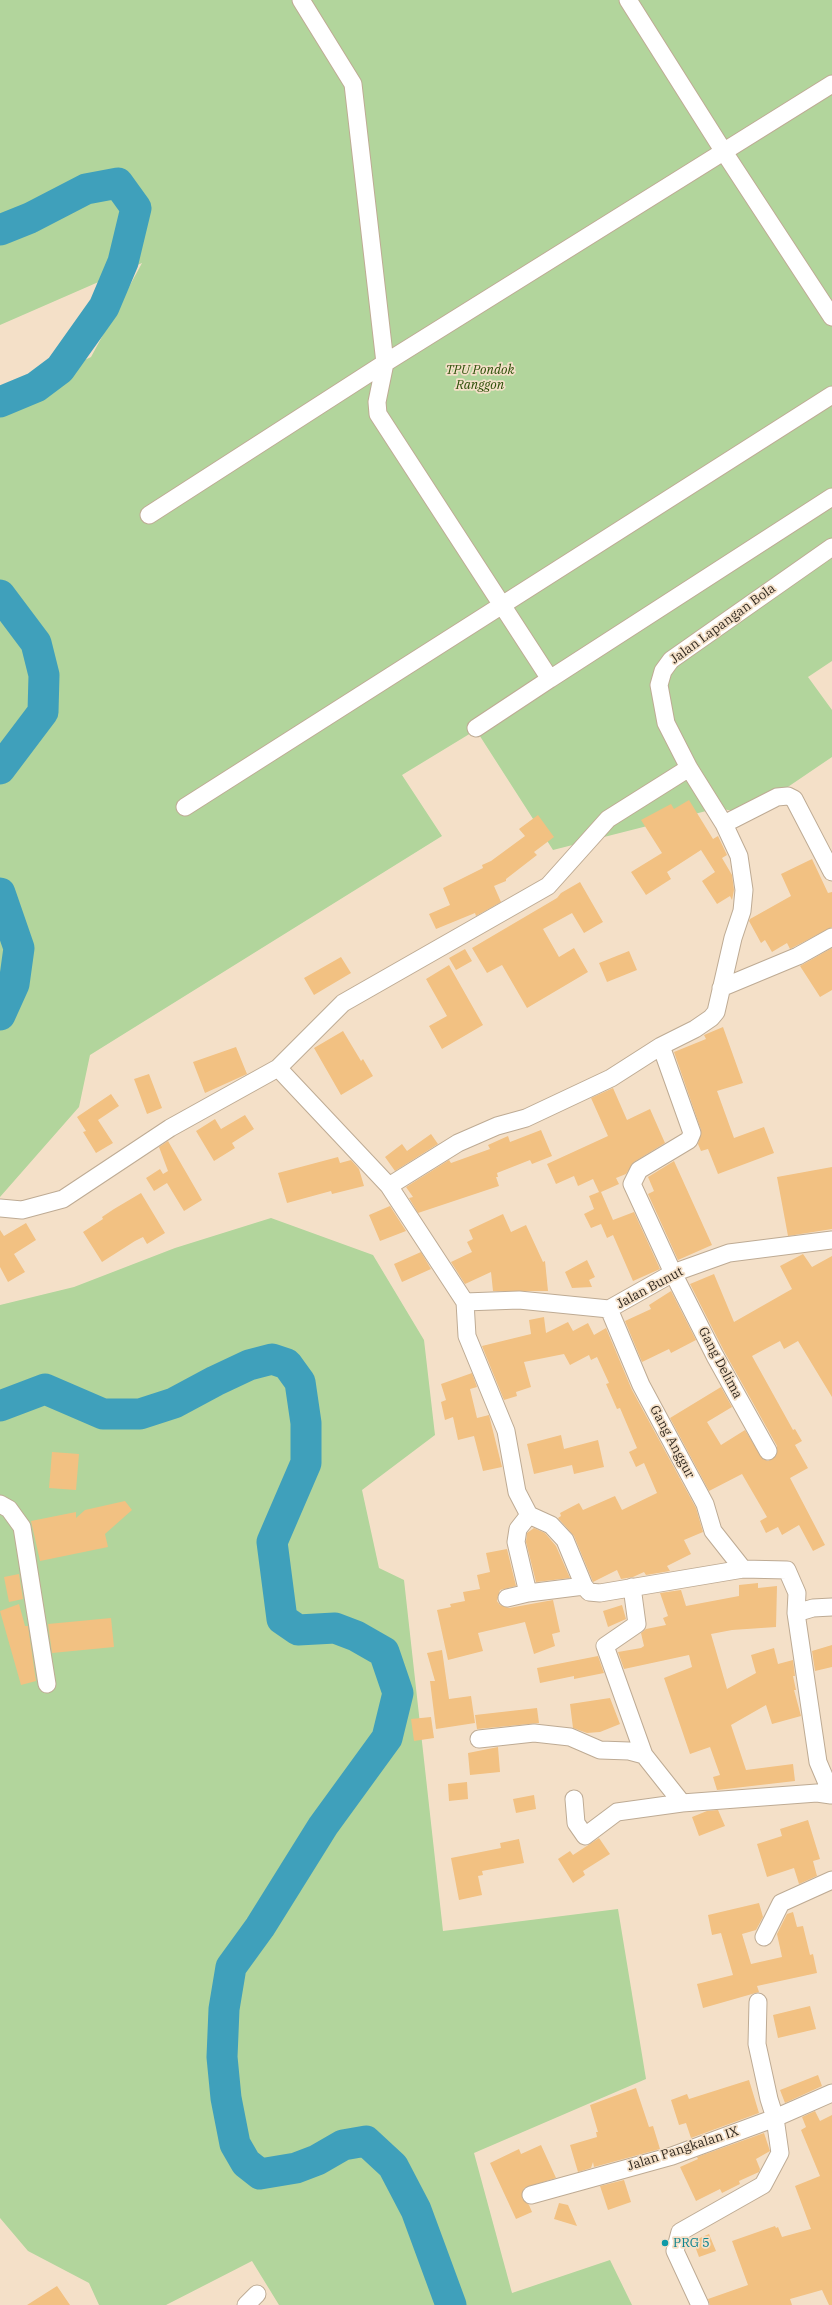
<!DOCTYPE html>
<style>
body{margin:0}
canvas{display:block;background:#f4e0c8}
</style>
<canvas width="832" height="2305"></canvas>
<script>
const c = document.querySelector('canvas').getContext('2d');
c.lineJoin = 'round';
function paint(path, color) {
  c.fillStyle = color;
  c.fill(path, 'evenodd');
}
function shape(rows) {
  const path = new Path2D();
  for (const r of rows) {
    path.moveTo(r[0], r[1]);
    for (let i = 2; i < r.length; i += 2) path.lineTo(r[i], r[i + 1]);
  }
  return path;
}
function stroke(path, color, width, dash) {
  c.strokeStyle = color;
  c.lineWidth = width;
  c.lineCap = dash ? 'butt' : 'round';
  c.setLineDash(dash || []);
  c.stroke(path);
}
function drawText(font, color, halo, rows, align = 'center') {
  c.font = font + ' "IBM Plex Serif",serif';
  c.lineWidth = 3.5;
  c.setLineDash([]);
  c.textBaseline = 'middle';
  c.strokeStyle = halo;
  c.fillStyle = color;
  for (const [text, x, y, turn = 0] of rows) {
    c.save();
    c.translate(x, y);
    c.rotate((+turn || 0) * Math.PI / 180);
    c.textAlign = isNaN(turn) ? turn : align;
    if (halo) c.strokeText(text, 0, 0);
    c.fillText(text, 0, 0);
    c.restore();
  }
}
const green = shape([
 [0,0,832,0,832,661,808,677,832,710,832,757,748,814,718,808,553,850,476,730,402,775,442,836,90,1055,79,1107,0,1197,0,400,91,357,142,263,0,325],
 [271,1218,373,1255,424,1340,435,1435,362,1490,379,1568,404,1580,443,1931,618,1909,646,2079,474,2153,512,2293,610,2260,632,2305,279,2305,252,2261,166,2305,99,2305,89,2283,28,2251,0,2218,0,1305,74,1287,175,1248]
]);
const river = shape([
 [0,230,30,218,86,189,118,183,136,208,123,262,104,307,60,369,36,387,0,402],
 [0,595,36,643,44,675,43,712,0,769],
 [0,893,19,948,14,984,0,1015],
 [0,1406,45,1389,103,1414,140,1414,174,1403,215,1381,249,1365,272,1359,287,1364,300,1382,306,1423,306,1463,272,1542,282,1619,298,1630,335,1628,356,1636,384,1652,398,1693,387,1738,323,1826,260,1927,231,1967,224,2009,222,2057,226,2098,235,2144,246,2163,260,2174,296,2168,317,2160,343,2145,366,2141,393,2166,416,2210,451,2305]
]);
const building = shape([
 [689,800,713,839,718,836,727,855,722,858,732,875,734,890,732,900,730,896,717,904,702,881,715,872,701,850,667,872,671,879,646,895,631,872,662,853,641,820,671,804,674,809],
 [538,815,554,837,534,852,537,855,506,879,506,881,494,886,501,902,476,916,475,913,436,929,429,914,450,905,443,888,483,868,482,865,491,861,525,836,519,829],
 [812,859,828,893,832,892,832,927,794,947,790,949,787,943,772,952,765,940,761,943,749,921,750,919,791,896,781,874],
 [580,882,603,922,584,933,572,913,543,929,559,957,574,948,588,972,527,1008,502,965,487,973,472,948,557,898,561,893],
 [832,948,832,990,820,997,800,966],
 [465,949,472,961,456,970,449,958],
 [629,951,637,970,607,982,599,963],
 [341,957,351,973,314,995,304,978],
 [449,965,483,1025,442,1049,429,1026,447,1016,426,979],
 [723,1027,743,1083,717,1091,734,1138,764,1127,774,1153,718,1174,708,1149,701,1151,698,1144,701,1130,674,1052,706,1039,704,1035],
 [343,1031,361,1061,363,1059,373,1076,341,1095,314,1048],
 [236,1047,247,1074,205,1093,193,1062],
 [149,1074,162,1108,147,1114,134,1079],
 [613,1088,627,1120,650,1109,665,1143,634,1162,626,1174,616,1178,619,1184,601,1192,613,1220,634,1212,660,1269,633,1281,613,1235,607,1238,601,1224,591,1228,584,1214,594,1209,589,1196,599,1192,593,1179,578,1186,574,1176,556,1184,547,1164,608,1136,591,1098],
 [111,1094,119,1106,98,1120,113,1143,96,1153,83,1132,86,1131,77,1117],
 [245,1115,254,1129,232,1143,235,1148,214,1161,196,1131,215,1119,221,1129],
 [541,1130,552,1156,532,1164,530,1160,497,1173,498,1177,496,1177,499,1186,418,1213,409,1198,413,1197,406,1187,449,1160,451,1163,490,1149,488,1145,508,1136,510,1142],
 [431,1134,438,1144,395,1171,385,1157,402,1144,407,1151],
 [168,1141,202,1200,184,1211,167,1183,154,1191,146,1178,160,1169,163,1174,168,1171,159,1147],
 [338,1157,340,1163,351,1160,359,1169,364,1186,332,1194,331,1191,287,1203,278,1173],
 [674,1161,712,1245,678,1260,648,1194,654,1191,648,1177],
 [832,1167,832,1229,788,1236,777,1177],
 [141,1193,165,1233,147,1244,143,1237,135,1241,102,1262,83,1232,103,1219,102,1217,114,1209],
 [390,1206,406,1231,380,1241,369,1215],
 [503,1214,511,1232,526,1225,543,1262,545,1261,548,1291,493,1291,491,1272,465,1284,451,1262,472,1252,467,1242,473,1239,469,1230],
 [26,1223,36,1240,14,1254,25,1272,8,1282,0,1267,0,1230,4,1236],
 [421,1252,431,1269,402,1282,394,1264],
 [803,1254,812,1267,832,1256,832,1397,798,1341,784,1349,780,1341,752,1356,793,1430,795,1429,802,1441,795,1445,808,1468,790,1478,825,1545,813,1551,799,1525,782,1535,778,1527,766,1533,760,1521,767,1517,742,1474,709,1491,670,1418,721,1387,732,1407,707,1422,721,1445,745,1430,763,1459,768,1461,776,1456,777,1446,724,1351,690,1284,714,1274,734,1322,792,1289,780,1266],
 [587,1260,595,1277,589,1280,592,1287,572,1288,565,1272],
 [671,1291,696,1340,671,1353,669,1349,642,1362,625,1321,651,1309,649,1305],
 [544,1317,546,1333,568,1322,573,1331,588,1323,594,1335,606,1328,632,1390,696,1508,703,1532,684,1540,691,1554,667,1566,670,1571,646,1575,644,1572,633,1577,621,1579,617,1570,593,1582,574,1536,558,1518,561,1516,560,1513,579,1503,583,1510,615,1496,622,1510,657,1493,644,1463,636,1467,629,1452,637,1448,620,1408,617,1409,606,1384,609,1383,597,1357,591,1360,589,1355,570,1365,564,1354,524,1362,531,1387,516,1392,517,1396,504,1400,482,1346,531,1334,529,1320],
 [472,1373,477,1387,470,1389,477,1418,489,1415,502,1467,483,1471,474,1436,458,1440,453,1417,445,1420,441,1402,446,1400,441,1384],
 [561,1435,564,1449,598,1440,604,1467,574,1474,572,1465,534,1474,527,1444],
 [52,1452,79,1454,76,1490,49,1488],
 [125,1501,132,1510,105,1534,108,1547,40,1561,31,1521,76,1512,76,1518,85,1510],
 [534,1528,545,1533,556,1546,570,1578,536,1582,526,1542,527,1533],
 [507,1549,516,1586,500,1590,497,1601,500,1605,509,1608,553,1600,560,1632,552,1634,555,1646,534,1654,525,1622,478,1633,483,1651,448,1660,437,1610,451,1607,450,1604,465,1601,463,1592,480,1589,477,1575,490,1572,486,1553],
 [19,1574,23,1599,9,1602,4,1577],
 [758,1583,758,1588,777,1586,776,1627,732,1630,711,1634,727,1689,756,1673,751,1655,774,1648,778,1664,793,1660,795,1676,793,1676,796,1690,794,1690,801,1716,772,1724,766,1705,731,1725,746,1770,793,1764,795,1781,717,1790,713,1777,720,1775,710,1747,690,1754,664,1678,692,1667,689,1655,624,1669,618,1652,641,1648,644,1646,641,1633,646,1629,666,1625,663,1618,668,1616,660,1593,681,1590,686,1606,739,1596,739,1585],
 [19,1604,25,1626,28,1626,36,1681,21,1685,0,1611],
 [622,1605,626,1619,608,1627,603,1611],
 [111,1618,114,1647,52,1653,48,1624],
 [832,1645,832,1667,815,1671,812,1651],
 [442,1650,449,1699,471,1696,475,1723,436,1729,430,1681,435,1681,427,1653],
 [598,1656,604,1673,574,1679,574,1676,540,1683,537,1668],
 [610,1698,620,1724,600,1732,587,1733,573,1728,570,1704],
 [537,1708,539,1723,477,1729,475,1715],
 [431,1717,434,1738,414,1741,411,1719],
 [498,1747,500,1772,470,1775,468,1753],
 [467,1782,468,1799,449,1801,448,1784],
 [534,1795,536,1809,516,1813,513,1799],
 [718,1810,725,1826,699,1836,692,1817,707,1811],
 [808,1820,820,1859,813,1861,817,1876,799,1884,794,1868,767,1877,757,1844,782,1836,780,1829],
 [599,1838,610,1854,583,1871,585,1875,573,1883,558,1859,570,1851,573,1855],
 [519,1839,524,1863,482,1871,483,1875,478,1876,482,1895,459,1900,451,1858,501,1848,500,1843],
 [759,1903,763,1917,756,1930,742,1934,751,1964,782,1957,777,1934,787,1914,793,1912,797,1927,803,1926,810,1955,813,1954,817,1973,757,1986,759,1992,703,2008,697,1984,733,1975,721,1933,712,1935,708,1915],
 [810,2006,816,2029,778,2038,773,2015],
 [818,2075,822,2086,785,2103,780,2090],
 [749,2080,759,2113,691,2138,686,2123,679,2125,671,2100,687,2094,689,2099],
 [636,2088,649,2127,653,2126,660,2149,594,2167,593,2162,591,2168,578,2172,570,2145,597,2137,596,2132,598,2132,590,2105],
 [815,2111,820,2121,832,2115,832,2305,829,2305,822,2290,790,2299,792,2305,710,2305,708,2299,748,2285,732,2241,775,2226,776,2228,778,2227,782,2237,811,2229,795,2186,820,2176,801,2130,806,2127,802,2117],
 [764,2133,770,2151,756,2159,760,2169,759,2172,739,2181,740,2184,722,2193,720,2189,696,2201,680,2167,698,2159,697,2157],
 [541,2145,556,2178,524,2188,522,2198,529,2205,532,2212,516,2219,490,2163,519,2149,521,2154],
 [624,2180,631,2202,608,2210,600,2186],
 [559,2203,568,2205,577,2226,554,2219],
 [709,2234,716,2251,699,2257,693,2241],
 [57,2286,70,2305,27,2305]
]);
const minor = shape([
 [301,0,353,84,385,363,377,402,378,414,550,679,832,497],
 [628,0,724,152,832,317],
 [149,515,385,363,832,84],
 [832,547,671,660,663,671,659,685,666,723,689,768,724,824,777,797,788,796,794,799,832,872],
 [476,728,550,679],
 [185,807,832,395],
 [721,988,798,956,832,937],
 [661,1046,692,1133,689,1140,639,1170,632,1184,673,1273,715,1356,768,1451],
 [278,1068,389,1186,465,1302,467,1336,506,1431,517,1492,529,1515,551,1525,565,1540,584,1586,589,1592,600,1593,743,1569,787,1570,797,1593,796,1613,818,1762,832,1795],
 [389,1186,458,1143,497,1126,526,1118,611,1078,661,1046,695,1029,711,1018,716,1012,733,938,742,911,744,890,739,856,724,824],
 [0,1208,22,1210,63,1199,170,1128,278,1068,343,1003,548,886,608,819,689,768],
 [465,1302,519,1300,609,1309,673,1273,729,1253,832,1240],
 [609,1309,641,1385,705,1504,713,1531,743,1569],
 [0,1504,9,1509,22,1527,47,1684],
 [632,1587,637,1624,605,1646,644,1755,682,1803],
 [528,1593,516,1542,518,1529,529,1515],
 [507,1598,528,1593,584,1586],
 [796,1613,813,1608,832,1607],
 [479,1739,534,1733,570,1737,600,1750,629,1751,644,1755],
 [574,1799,576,1823,585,1836,617,1812,682,1803,817,1793,831,1795],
 [764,1937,781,1903,832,1880],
 [531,2195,672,2156,775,2118,832,2093],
 [246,2305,257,2294],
 [700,2305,675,2251,680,2232,763,2185,780,2153,775,2118,769,2099,757,2044,758,2002]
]);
const markers = [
 [665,2243,4,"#0f9aa8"]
];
const parkNames = [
 ["TPU Pondok",480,370],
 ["Ranggon",480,385]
];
const streetNames = [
 ["Jalan Lapangan Bola",723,624,-36],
 ["Jalan Bunut",650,1288,-28],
 ["Gang Delima",720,1363,62],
 ["Gang Anggur",672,1442,62],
 ["Jalan Pangkalan IX",683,2149,-18]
];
const cultureNames = [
 ["PRG 5",673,2243]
];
paint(green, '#b2d59c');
stroke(river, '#3fa0bb', 31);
paint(building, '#f2c182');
stroke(minor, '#beab94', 19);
stroke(minor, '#fff', 17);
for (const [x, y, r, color] of markers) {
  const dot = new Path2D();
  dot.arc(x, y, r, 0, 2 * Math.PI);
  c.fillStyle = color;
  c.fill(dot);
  stroke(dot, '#f4e0c8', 1.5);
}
drawText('italic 13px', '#294b04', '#f4e0c8', parkNames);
drawText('13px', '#312920', '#f4e0c8', streetNames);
drawText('13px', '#0d838f', '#f4e0c8', cultureNames, 'left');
</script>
